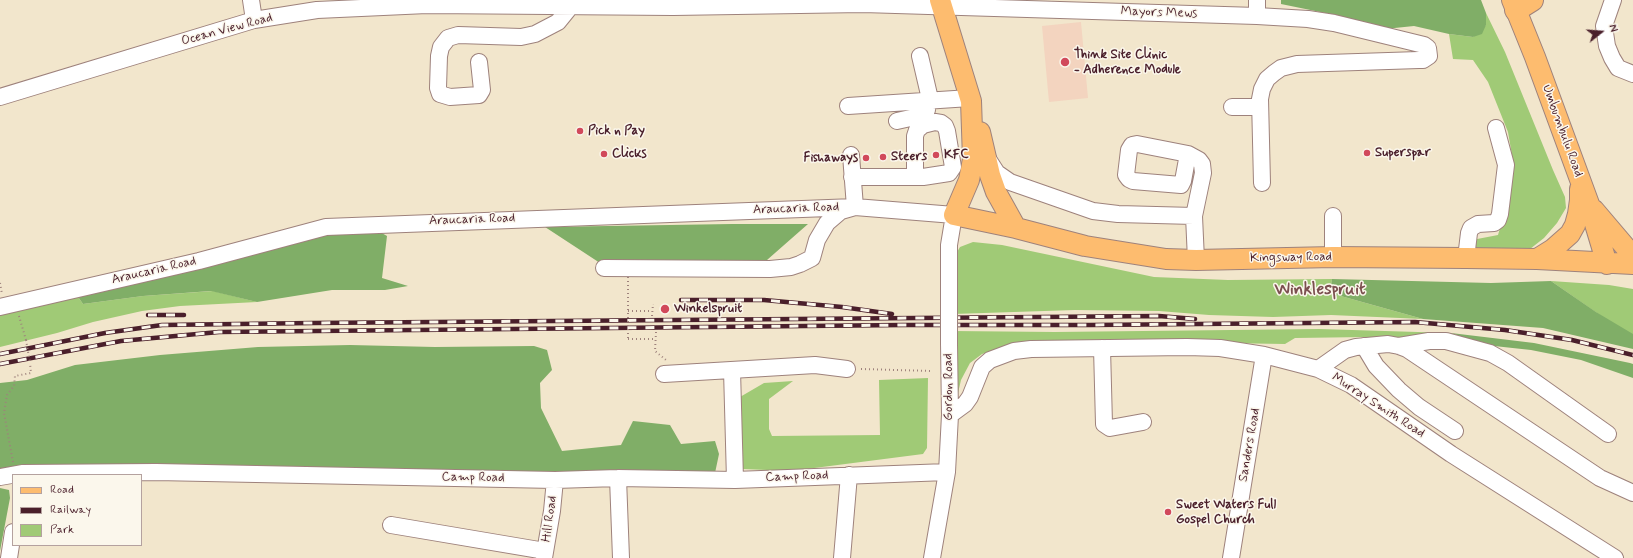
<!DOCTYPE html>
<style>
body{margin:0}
#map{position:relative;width:1633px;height:558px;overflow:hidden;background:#f2e6cc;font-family:Mynerve,sans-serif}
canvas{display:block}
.legend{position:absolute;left:12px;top:474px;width:130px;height:72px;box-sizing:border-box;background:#fbf7ec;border:1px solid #b4a19f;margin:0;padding:5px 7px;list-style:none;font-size:12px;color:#4a1f2b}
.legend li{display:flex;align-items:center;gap:8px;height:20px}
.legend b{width:20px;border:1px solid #b4a19f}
.north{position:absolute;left:1581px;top:12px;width:40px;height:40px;-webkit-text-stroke:3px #fbf7ec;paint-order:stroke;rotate:73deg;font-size:11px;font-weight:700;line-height:16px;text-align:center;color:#4a1f2b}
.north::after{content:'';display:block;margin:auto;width:14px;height:18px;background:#4a1f2b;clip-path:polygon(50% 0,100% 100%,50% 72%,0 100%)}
</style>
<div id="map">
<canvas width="1633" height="558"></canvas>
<ul class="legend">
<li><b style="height:5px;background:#fdbc6f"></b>Road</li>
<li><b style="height:5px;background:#4a1f2b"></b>Railway</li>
<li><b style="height:11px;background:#a0ca76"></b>Park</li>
</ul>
<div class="north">N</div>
</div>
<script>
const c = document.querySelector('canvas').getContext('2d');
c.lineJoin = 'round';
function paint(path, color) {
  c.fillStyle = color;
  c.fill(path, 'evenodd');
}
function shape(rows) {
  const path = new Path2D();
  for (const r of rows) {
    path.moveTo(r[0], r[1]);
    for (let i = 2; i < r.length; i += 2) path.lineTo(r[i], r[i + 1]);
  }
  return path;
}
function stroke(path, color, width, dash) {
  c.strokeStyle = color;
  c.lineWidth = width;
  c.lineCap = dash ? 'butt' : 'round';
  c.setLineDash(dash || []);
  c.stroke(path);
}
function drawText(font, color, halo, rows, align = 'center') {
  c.font = font + ' Mynerve,sans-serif';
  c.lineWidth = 3;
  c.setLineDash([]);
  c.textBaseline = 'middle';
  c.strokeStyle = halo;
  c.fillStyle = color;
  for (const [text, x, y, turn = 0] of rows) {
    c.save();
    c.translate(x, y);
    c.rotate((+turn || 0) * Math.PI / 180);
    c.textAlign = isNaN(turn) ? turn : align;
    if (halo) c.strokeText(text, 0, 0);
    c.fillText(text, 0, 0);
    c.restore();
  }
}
const built = shape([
 [1081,22,1088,98,1049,102,1042,26]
]);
const green = shape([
 [1486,13,1505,52,1553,170,1565,197,1566,208,1557,223,1544,238,1530,249,1470,251,1472,240,1498,235,1506,208,1514,167,1508,132,1488,82,1473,60,1453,59,1449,34,1473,37,1486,25],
 [973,242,1002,245,1154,277,1228,280,1332,279,1330,293,1423,319,1331,315,1273,317,1209,315,1159,311,1075,310,953,314,953,259,960,247],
 [1551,281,1609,285,1633,289,1633,338],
 [213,291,257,302,180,306,142,311,93,322,57,333,0,347,0,313,76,294,83,304,143,296],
 [1319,329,1451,333,1485,345,1415,338,1366,337,1295,338,1285,344,1157,342,1010,346,982,354,970,363,961,380,958,393,952,331,1055,332],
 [928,378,927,448,923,454,791,471,743,469,740,397,764,383,793,381,769,399,769,429,772,436,880,435,879,380]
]);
const forest = shape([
 [1281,0,1481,0,1486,13,1486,25,1482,34,1473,37,1449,34,1414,26,1385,29,1330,14,1281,4],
 [732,224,808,224,767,260,746,265,600,263,545,227],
 [380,232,387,236,382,278,408,286,385,290,332,290,257,302,211,291,143,296,83,304,76,294,323,234],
 [1332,279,1491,283,1551,281,1596,312,1633,334,1633,349,1543,328,1423,319,1330,293],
 [1451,333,1534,343,1630,363,1633,364,1633,378,1581,360,1531,350,1485,345],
 [350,345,435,347,534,346,547,350,552,370,540,383,541,408,562,451,621,445,633,421,670,425,681,444,715,441,719,454,715,473,551,473,45,467,0,468,0,383,27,380,75,365,160,355,258,347],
 [0,488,9,490,10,498,0,551]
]);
const path = shape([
 [0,283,2,294],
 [628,311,652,311],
 [19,316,26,340],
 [652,316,653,304],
 [656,332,655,351,666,360],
 [628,339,655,339],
 [861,369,932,371],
 [13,462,4,413,7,395,14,386,15,376,31,373,30,363]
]);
const minor = shape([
 [251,0,254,20],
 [1613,0,1604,26,1607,46,1612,58,1618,68,1633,74],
 [1257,16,1257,0],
 [920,56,930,99],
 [479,62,482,90,479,95,450,97,440,94,438,88,439,56,441,47,448,38,458,35,521,37,535,34,558,22,571,6],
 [0,97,254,20,317,10,427,5,673,7,863,4,1257,16,1308,19,1334,23,1424,45,1428,48,1429,56,1423,60,1419,60,1297,64,1281,68,1274,73,1267,79,1262,89,1260,99,1262,183],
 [848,106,970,98],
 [1232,107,1259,107],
 [897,121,924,115,927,110,926,100],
 [1188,154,1183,181,1181,185,1133,181,1129,179,1126,175,1129,150,1132,145,1137,144,1188,154,1199,160,1202,164,1203,173,1194,216,1196,260],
 [988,159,997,173,1010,182,1093,211,1118,214,1194,216],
 [852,177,923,177,949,173,953,167,947,131,945,126,941,123,935,122,923,125,917,130,915,136,915,177],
 [1333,216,1333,257],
 [1466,258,1469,233,1471,228,1478,224,1494,223,1498,220,1500,214,1506,165,1496,128],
 [604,268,770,269,791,267,800,264,812,258,817,240,827,223,841,211,855,207,851,155],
 [0,307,199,261,326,227,855,207,954,215,949,245,949,304],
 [1364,346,1376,366,1399,390,1419,407,1455,431],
 [1399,346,1429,341,1446,341,1490,353,1508,363,1608,434],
 [1102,348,1104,424,1110,428,1143,422],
 [1318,369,1345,350,1356,347,1388,344,1399,346,1407,349,1600,478,1633,493],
 [732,370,735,480],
 [664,374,815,365,847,369],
 [950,415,965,404,970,397,982,367,990,360,1014,351,1031,349,1187,347,1220,348,1264,355,1318,369,1351,385,1451,454,1615,558],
 [0,477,23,473,156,472,555,480,618,478,735,480,947,472],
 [618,478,621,558],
 [391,525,545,551],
 [9,558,13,532],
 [544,558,552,511,555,480],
 [842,558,849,475],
 [932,558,947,472,950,415,949,343],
 [1231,558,1264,355]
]);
const major = shape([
 [940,0,971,101,973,159,969,180,954,215,1016,228,1085,246,1166,259,1196,260,1333,257,1466,258,1537,259,1633,264],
 [1512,0,1535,57,1589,204,1607,264],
 [980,132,990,175,996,192,1016,228],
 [1594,210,1633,256],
 [1537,259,1553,249,1570,234,1575,225,1578,214,1580,200,1580,189]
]);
const highway = shape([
 [1516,10,1532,0]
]);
const rail = shape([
 [681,300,764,300,842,307,892,314],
 [148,315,184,315],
 [0,354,105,333,162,325,312,323,1159,316,1195,319],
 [0,364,121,341,219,332,903,325,1090,325,1415,322,1505,330,1572,340,1633,355]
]);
const pathBridge = shape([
 [628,277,628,339],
 [26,340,30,363]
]);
const minorBridge = shape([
 [949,304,949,343]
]);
const markers = [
 [1065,62,5,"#d1495b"],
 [580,131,4,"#d1495b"],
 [1367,153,4,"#d1495b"],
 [604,154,4,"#d1495b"],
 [936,155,4,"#d1495b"],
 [883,157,4,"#d1495b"],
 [866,158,4,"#d1495b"],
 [665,309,5,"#d1495b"],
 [1168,512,4,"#d1495b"]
];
const streetNames = [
 ["Mayors Mews",1159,13,2],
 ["Ocean View Road",227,30,-15],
 ["Umbumbulu Road",1562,131,70],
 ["Araucaria Road",796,209,-2],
 ["Araucaria Road",472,220,-2],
 ["Kingsway Road",1291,258,-1],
 ["Araucaria Road",154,271,-13],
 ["Gordon Road",949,387,-90],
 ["Murray Smith Road",1378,406,33],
 ["Sanders Road",1250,445,-80],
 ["Camp Road",797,477,-2],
 ["Camp Road",473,478,1],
 ["Hill Road",550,519,-82]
];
const poiNames = [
 ["Think Site Clinic",1074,55],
 ["- Adherence Module",1074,70],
 ["Pick n Pay",588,131],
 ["Superspar",1375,153],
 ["Clicks",612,154],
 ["KFC",944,155],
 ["Steers",891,157],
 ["Fishaways",858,158,"right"],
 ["Winkelspruit",674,309],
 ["Sweet Waters Full",1176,505],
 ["Gospel Church",1176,520]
];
const districtNames = [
 ["Winklespruit",1320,290]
];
paint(built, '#f3d4bf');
paint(green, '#a0ca76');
paint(forest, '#80ae67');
stroke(minor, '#9e827c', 18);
stroke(major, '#9e827c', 22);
stroke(highway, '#9e827c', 24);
stroke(path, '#9e827c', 2, [1, 3]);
stroke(minor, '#fff', 16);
stroke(major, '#fdbc6f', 20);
stroke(highway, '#fdbc6f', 22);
stroke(rail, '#4a1f2b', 4.5);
stroke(rail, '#fbf7ec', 3, [9]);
stroke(minorBridge, '#9e827c', 18, []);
stroke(pathBridge, '#9e827c', 2, [1, 3]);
stroke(minorBridge, '#fff', 16);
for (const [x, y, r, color] of markers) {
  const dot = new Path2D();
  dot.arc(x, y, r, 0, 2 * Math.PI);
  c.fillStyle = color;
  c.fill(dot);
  stroke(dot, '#fbf7ec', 1.5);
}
drawText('13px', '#4a1f2b', '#fbf7ec', streetNames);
drawText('bold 13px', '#4a1f2b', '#fbf7ec', poiNames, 'left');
drawText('bold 17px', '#7b4f4f', '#fbf7ec', districtNames);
</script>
